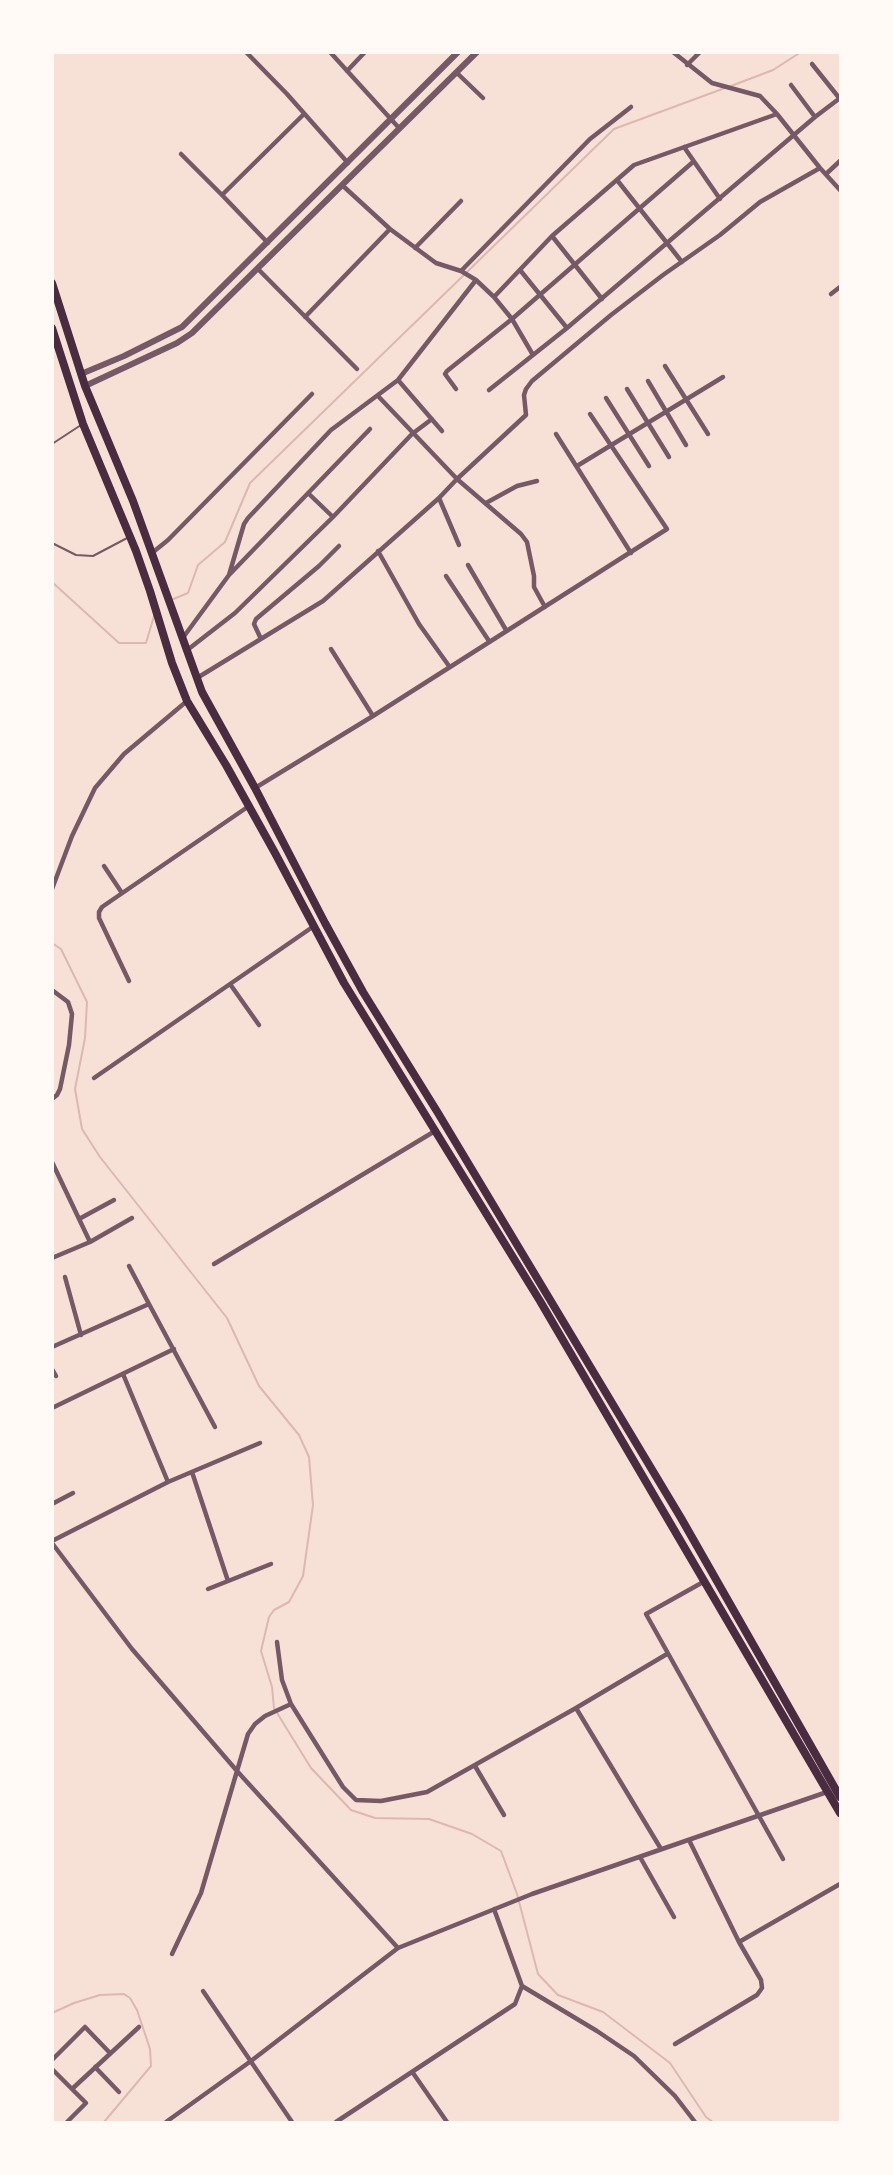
<!DOCTYPE html>
<style>
body{margin:0}
#map{position:relative;width:893px;height:2175px;overflow:hidden;background:#f7e1d7;font-family:Helvetica,sans-serif}
canvas{display:block}
.frame{position:absolute;inset:0;border:54px solid #fffaf5;pointer-events:none}
</style>
<div id="map">
<canvas width="893" height="2175"></canvas>
<div class="frame"></div>
</div>
<script>
const c = document.querySelector('canvas').getContext('2d');
c.lineJoin = 'round';
function shape(rows) {
  const path = new Path2D();
  for (const r of rows) {
    path.moveTo(r[0], r[1]);
    for (let i = 2; i < r.length; i += 2) path.lineTo(r[i], r[i + 1]);
  }
  return path;
}
function stroke(path, color, width, dash) {
  c.strokeStyle = color;
  c.lineWidth = width;
  c.lineCap = dash ? 'butt' : 'round';
  c.setLineDash(dash || []);
  c.stroke(path);
}
const stream = shape([
 [731,86,773,70,801,52],
 [52,582,119,643,146,643,154,616],
 [171,600,188,593,198,565,225,542,250,483,614,129,725,88],
 [52,943,61,949,87,1002,85,1038,75,1089,82,1129,100,1157,227,1318,259,1386,299,1435,309,1457,313,1505,303,1576,289,1602,274,1610,269,1617,261,1651,272,1687,274,1708,311,1768,351,1810,375,1818,429,1819,472,1834,501,1851,517,1894,538,1974,558,1995,603,2012,670,2063,706,2117,713,2122],
 [52,2013,74,2003,100,1995,124,1994,130,1998,137,2010,150,2049,151,2066,104,2122]
]);
const service = shape([
 [52,444,81,425],
 [52,543,76,555,93,556,129,537]
]);
const minor = shape([
 [246,52,287,94,348,163],
 [330,52,399,128],
 [673,52,712,83,760,96,777,114,820,168,840,190],
 [812,64,840,99],
 [687,65,700,52],
 [347,71,365,52],
 [457,73,483,98],
 [791,85,815,117],
 [684,147,720,199],
 [181,154,222,195],
 [826,174,840,161],
 [617,180,682,262],
 [342,185,390,229,436,263,461,271,476,280,494,297,512,319,533,355],
 [552,236,602,299],
 [268,243,222,195,304,114],
 [415,248,461,201],
 [258,269,357,369],
 [520,270,567,328],
 [461,271,590,139,631,107],
 [831,294,840,287],
 [494,297,552,236,634,165,777,114],
 [305,317,390,229],
 [665,366,708,434],
 [398,380,442,431],
 [648,381,686,445],
 [456,389,445,374,447,371,512,319,693,162],
 [627,389,669,457],
 [489,390,567,328,815,117,840,98],
 [378,396,457,479,521,534,527,542,534,576,534,587,545,607],
 [606,398,649,466],
 [556,434,631,553],
 [577,466,723,377],
 [308,493,333,517],
 [439,498,459,545],
 [486,503,517,486,537,481],
 [378,551,419,624,449,666],
 [152,553,168,540,312,394],
 [468,565,506,630],
 [230,574,370,429],
 [446,576,489,641],
 [182,639,229,575,244,524,248,518,331,430,398,380,476,280],
 [261,639,254,624,256,619,319,566,339,546],
 [186,651,235,613,333,517,412,434,432,419],
 [197,678,323,601,439,498,457,479,526,415,524,395,526,389,532,381,611,315,663,275,720,235,760,202,820,168],
 [373,716,667,529,590,414],
 [255,788,373,716,331,649],
 [104,866,122,893],
 [52,889,72,836,95,788,124,754,187,701],
 [129,981,99,918,99,912,102,907,249,806],
 [230,984,259,1025],
 [52,990,68,1002,72,1014,69,1045,60,1089,57,1095,52,1099],
 [94,1078,314,926],
 [52,1162,90,1242],
 [79,1219,114,1200],
 [52,1258,90,1242,132,1218],
 [214,1264,435,1131],
 [129,1266,149,1304],
 [65,1277,81,1335],
 [52,1347,149,1304,215,1427],
 [52,1369,56,1376],
 [123,1374,168,1482],
 [52,1408,174,1349],
 [192,1472,228,1581],
 [52,1504,73,1493],
 [52,1541,168,1482,260,1443],
 [52,1543,132,1649,237,1771,201,1893,172,1954],
 [705,1581,646,1614,783,1859],
 [208,1589,271,1564],
 [277,1642,282,1680,291,1704,343,1787,356,1800,381,1801,427,1792,576,1708,667,1654],
 [291,1704,265,1716,255,1724,248,1734,237,1771,398,1948],
 [576,1708,661,1849],
 [475,1766,504,1815],
 [640,1857,674,1917],
 [494,1909,522,1986,597,2031,634,2056,675,2096,695,2122],
 [739,1942,840,1884],
 [203,1991,292,2122],
 [675,2044,757,1995,762,1988,761,1980,739,1942,689,1840],
 [52,2060,85,2027,110,2053],
 [95,2067,119,2092],
 [52,2069,72,2089],
 [413,2073,447,2122],
 [67,2122,86,2103,72,2089,139,2027],
 [166,2122,251,2061,398,1948,532,1894,827,1792],
 [336,2122,515,2004,522,1986]
]);
const tertiary = shape([
 [81,374,124,356,182,327,458,52],
 [85,386,177,343,192,333,477,52]
]);
const primary = shape([
 [52,283,85,386,133,501,202,692,255,788,325,923,363,992,438,1113,681,1518,840,1797],
 [52,328,83,424,136,551,150,591,172,663,187,701,226,765,275,853,344,983,540,1301,840,1813]
]);
stroke(stream, '#dcb8b0', 2);
stroke(service, '#755966', 2);
stroke(minor, '#755966', 4.5);
stroke(tertiary, '#755966', 6);
stroke(primary, '#4a2c40', 8);
</script>
